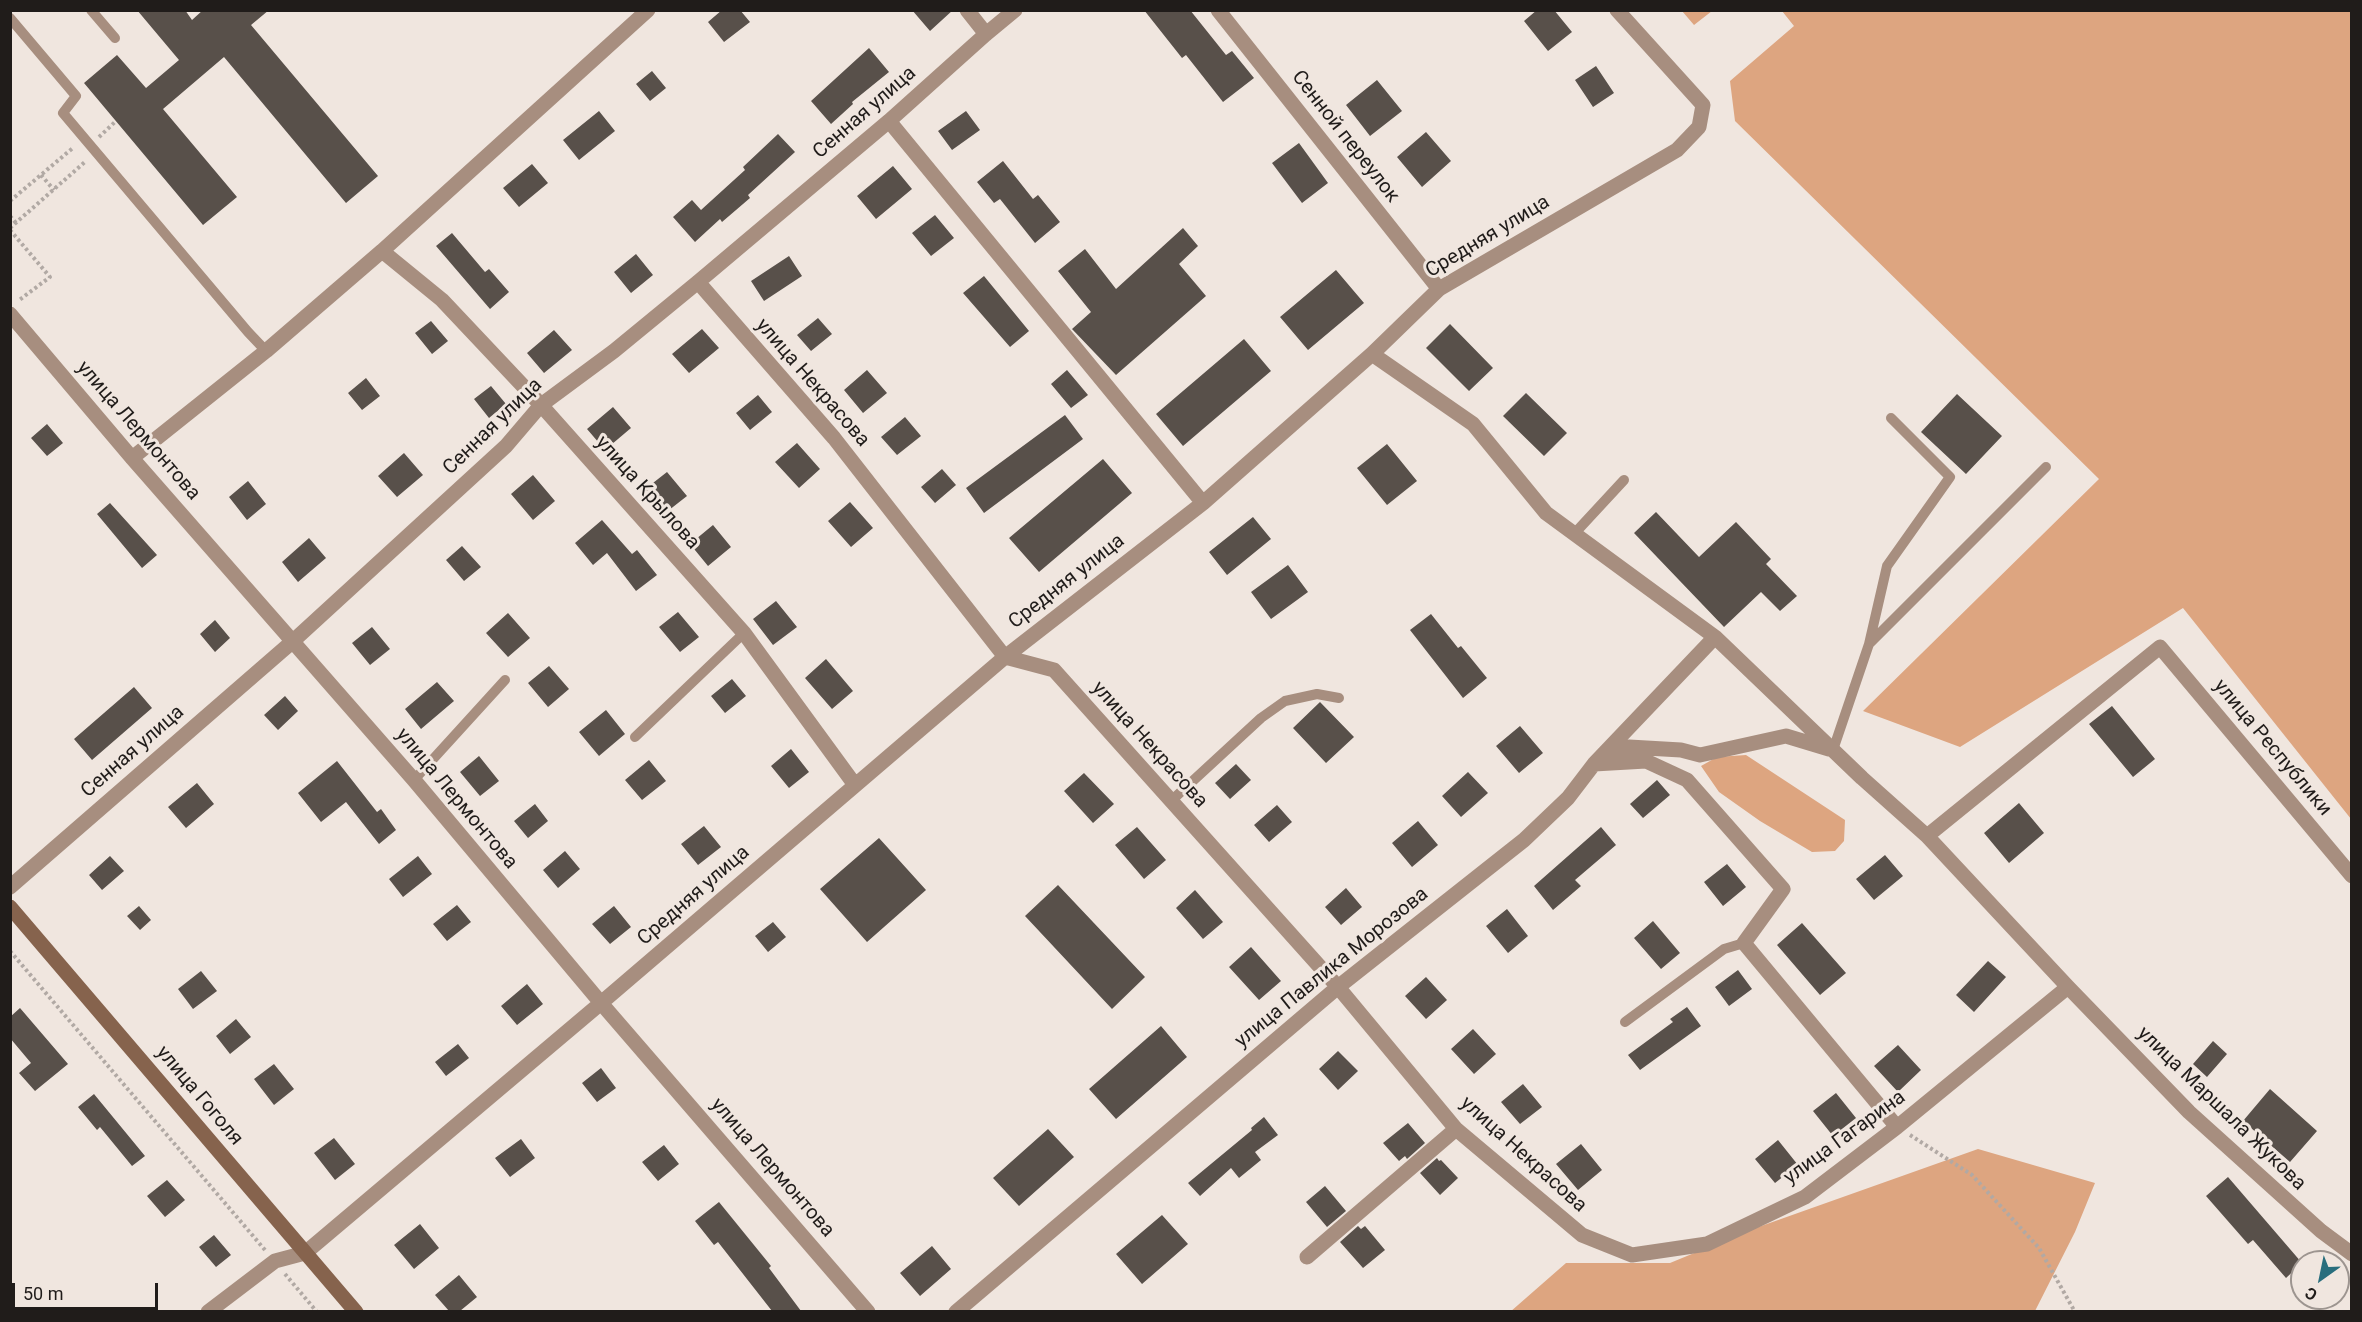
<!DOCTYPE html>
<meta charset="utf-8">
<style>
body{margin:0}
#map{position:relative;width:2362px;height:1322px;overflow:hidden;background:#f0e6df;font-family:Roboto,sans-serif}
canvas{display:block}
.frame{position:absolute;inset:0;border:12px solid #201c1a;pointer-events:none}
.north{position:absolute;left:2290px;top:1250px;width:60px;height:60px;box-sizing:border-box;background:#f0e6df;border:2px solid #9d9590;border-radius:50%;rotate:213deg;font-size:16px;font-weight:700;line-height:24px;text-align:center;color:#201c1a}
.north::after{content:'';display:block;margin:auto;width:21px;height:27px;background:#296e7d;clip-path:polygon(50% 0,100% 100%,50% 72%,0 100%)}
.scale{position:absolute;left:12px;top:1283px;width:146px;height:27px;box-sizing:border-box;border:3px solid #201c1a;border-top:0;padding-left:8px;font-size:18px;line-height:21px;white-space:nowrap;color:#201c1a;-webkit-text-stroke:4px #f0e6df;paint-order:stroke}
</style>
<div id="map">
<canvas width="2362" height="1322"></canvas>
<div class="frame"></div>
<div class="north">С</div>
<div class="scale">50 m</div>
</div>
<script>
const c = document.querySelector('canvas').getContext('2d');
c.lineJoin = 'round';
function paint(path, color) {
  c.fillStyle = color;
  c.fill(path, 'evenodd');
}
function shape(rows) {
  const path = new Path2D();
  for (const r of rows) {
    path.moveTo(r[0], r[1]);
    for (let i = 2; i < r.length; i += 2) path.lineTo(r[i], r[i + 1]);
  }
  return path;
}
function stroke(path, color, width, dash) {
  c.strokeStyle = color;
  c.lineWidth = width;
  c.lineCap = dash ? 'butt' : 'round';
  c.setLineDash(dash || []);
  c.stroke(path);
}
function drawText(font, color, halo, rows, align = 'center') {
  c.font = font + ' Roboto,sans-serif';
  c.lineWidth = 6;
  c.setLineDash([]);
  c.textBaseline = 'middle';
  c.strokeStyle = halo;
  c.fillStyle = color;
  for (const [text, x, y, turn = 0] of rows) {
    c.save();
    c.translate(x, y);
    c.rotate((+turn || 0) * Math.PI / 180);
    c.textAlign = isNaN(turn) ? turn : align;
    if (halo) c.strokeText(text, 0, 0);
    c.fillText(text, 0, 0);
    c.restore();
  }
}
const forest = shape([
 [1682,11,1712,11,1694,25],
 [1782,11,2351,11,2351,819,2183,608,1960,747,1863,711,2099,479,1735,121,1730,81,1794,26],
 [1746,755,1845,820,1844,841,1835,851,1812,852,1760,821,1719,792,1701,766,1717,757],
 [1978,1149,2095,1183,2075,1232,2035,1311,1510,1312,1566,1263,1670,1263,1750,1230]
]);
const building = shape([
 [137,10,185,10,192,20,203,10,269,10,251,25,378,176,346,203,224,57,163,109,237,197,203,225,84,83,117,55,146,88,179,60],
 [722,10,740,10,750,22,724,42,708,22],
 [912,10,953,10,930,31],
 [1144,10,1190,10,1226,55,1232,51,1254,78,1223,102,1186,55,1182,58],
 [1537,10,1554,10,1572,32,1548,51,1524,21],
 [869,48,889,72,852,102,853,104,831,124,811,101],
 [1596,66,1614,93,1593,107,1575,80],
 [652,71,666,88,650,101,636,84],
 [1377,80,1402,111,1370,136,1346,105],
 [599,111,615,131,579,160,563,140],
 [966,111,980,130,952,150,938,131],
 [1426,132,1451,161,1422,187,1397,157],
 [778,134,795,152,748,195,750,198,722,222,720,219,695,242,673,217,692,200,701,210,745,170,743,167],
 [1299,143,1328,183,1302,203,1272,163],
 [1003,161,1033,199,1038,195,1060,222,1035,243,1000,199,994,203,977,182],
 [532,164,548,183,519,207,503,188],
 [893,166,912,189,876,219,857,196],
 [935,215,954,238,931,256,912,233],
 [1183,228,1198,246,1179,264,1206,296,1116,375,1072,329,1091,312,1058,271,1085,249,1116,289],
 [452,233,485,272,489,269,509,292,490,309,436,246],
 [636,254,653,275,631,293,614,272],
 [789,256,802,276,764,301,751,281],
 [1336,270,1364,303,1308,350,1280,317],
 [984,276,1029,331,1010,347,963,293],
 [818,318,832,334,811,351,797,335],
 [431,321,448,341,432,354,415,333],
 [1450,324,1493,368,1469,391,1426,348],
 [702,329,719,348,689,373,672,354],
 [554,330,572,350,544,373,527,353],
 [1244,339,1271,371,1183,446,1156,414],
 [867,370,887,393,863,413,844,390],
 [1067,370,1088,395,1071,408,1051,384],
 [366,378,380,396,362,410,348,393],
 [491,386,506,404,489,418,474,399],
 [1526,393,1567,433,1544,456,1503,416],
 [1957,394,2002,436,1966,474,1921,432],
 [758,395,772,412,750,430,736,413],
 [613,407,631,428,605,450,587,429],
 [1065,415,1083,439,984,513,966,488],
 [905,417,921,436,897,455,881,437],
 [47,424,63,443,47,456,31,438],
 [797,443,820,469,799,488,775,462],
 [1387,444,1417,481,1387,505,1357,468],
 [404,453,423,475,397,497,378,476],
 [1103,459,1132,493,1039,572,1009,538],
 [942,469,956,485,935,503,921,487],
 [667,472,687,496,664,514,644,490],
 [533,475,555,501,533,520,511,494],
 [248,481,266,504,247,520,229,497],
 [850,502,873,528,851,547,828,521],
 [110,503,157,555,142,568,97,514],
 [1656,512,1699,557,1736,522,1771,559,1766,564,1797,596,1780,611,1761,592,1724,627,1634,533],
 [1253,517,1271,539,1227,575,1209,552],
 [602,520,632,554,637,550,657,575,636,591,607,553,593,565,575,543],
 [713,525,731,547,708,566,690,544],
 [309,538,326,558,298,582,282,562],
 [462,546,481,567,464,581,446,560],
 [1288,565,1308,592,1271,619,1251,592],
 [776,601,797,627,773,645,753,619],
 [678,612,699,637,680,652,659,627],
 [508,613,530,638,508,657,486,633],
 [1431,614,1458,648,1461,646,1487,678,1463,698,1410,630],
 [215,620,230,638,215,652,200,634],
 [372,627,390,649,370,665,352,643],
 [826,659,853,691,832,709,805,678],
 [549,666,569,689,548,707,528,683],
 [732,679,746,696,725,713,711,696],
 [437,682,454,701,421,729,405,709],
 [134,687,152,708,92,760,74,739],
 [285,696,298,711,278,730,264,715],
 [1320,702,1354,737,1326,763,1293,728],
 [2112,706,2155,759,2133,777,2089,724],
 [606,710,625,734,599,756,579,732],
 [1520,726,1543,753,1519,773,1496,746],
 [791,749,809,772,789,788,771,766],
 [479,756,499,781,480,796,460,772],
 [649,760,666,781,642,800,625,780],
 [337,761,377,812,381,809,396,830,379,844,346,802,321,822,298,793],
 [1236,764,1251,780,1230,799,1215,783],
 [1468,772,1488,793,1461,817,1442,796],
 [1084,773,1114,804,1093,823,1064,791],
 [1657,780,1670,795,1643,818,1630,804],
 [197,783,214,804,186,828,168,807],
 [2019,803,2044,833,2009,863,1984,833],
 [535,804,548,821,528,838,514,821],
 [1277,805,1292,822,1269,842,1254,825],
 [1418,821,1438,845,1412,867,1392,843],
 [704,826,721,847,698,865,681,844],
 [1137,827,1166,860,1144,879,1115,845],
 [1601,827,1616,845,1575,880,1581,886,1553,910,1534,886],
 [879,838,926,890,867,942,820,889],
 [565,851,580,869,558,888,543,870],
 [1885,855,1903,876,1874,900,1856,879],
 [110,856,124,871,102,890,89,875],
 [418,856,432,874,403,897,389,879],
 [1727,864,1746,887,1723,906,1704,882],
 [1058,885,1145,977,1112,1009,1025,916],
 [1346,888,1362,907,1341,925,1325,907],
 [1195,890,1223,922,1203,939,1176,908],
 [457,905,471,922,447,941,433,924],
 [139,906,151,920,140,930,127,916],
 [614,906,631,927,610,944,592,924],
 [1507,909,1528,936,1508,953,1486,926],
 [1653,921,1680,953,1661,969,1634,938],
 [773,922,786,937,768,952,755,936],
 [1802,923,1846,973,1820,995,1777,945],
 [1251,947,1281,981,1259,1000,1229,967],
 [1988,961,2006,977,1974,1012,1956,995],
 [1738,970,1752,989,1729,1006,1715,987],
 [201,971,217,991,193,1009,178,989],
 [1426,977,1447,1000,1426,1019,1405,996],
 [527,984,543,1004,517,1025,501,1006],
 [1687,1007,1701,1026,1640,1070,1628,1055,1673,1022,1670,1019],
 [20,1008,68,1064,35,1091,19,1073,31,1063,10,1038,10,1017],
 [236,1019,251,1037,230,1054,216,1036],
 [1161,1026,1187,1057,1116,1119,1089,1089],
 [1473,1029,1496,1054,1474,1074,1451,1049],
 [2213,1041,2227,1054,2207,1077,2193,1064],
 [458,1044,469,1058,446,1076,435,1062],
 [1898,1045,1921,1070,1898,1092,1874,1066],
 [1338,1051,1358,1071,1338,1090,1319,1069],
 [274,1064,294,1089,274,1105,254,1079],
 [601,1068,616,1088,597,1102,582,1083],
 [1523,1084,1542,1107,1520,1124,1501,1102],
 [2270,1089,2317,1131,2290,1162,2243,1121],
 [1836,1093,1856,1118,1833,1136,1813,1111],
 [94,1094,145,1156,132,1166,100,1127,97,1130,78,1107],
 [1264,1117,1278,1135,1255,1152,1261,1160,1239,1178,1231,1168,1200,1196,1188,1183,1252,1130,1251,1128],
 [1408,1123,1425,1143,1407,1159,1405,1156,1399,1161,1383,1143],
 [1048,1129,1074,1157,1019,1206,993,1178],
 [334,1138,355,1164,335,1180,314,1153],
 [521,1139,535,1158,510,1177,495,1158],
 [1778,1140,1798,1165,1775,1183,1755,1159],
 [1581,1144,1602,1170,1578,1190,1556,1164],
 [664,1145,679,1164,658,1181,642,1162],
 [1437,1158,1439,1161,1441,1160,1458,1178,1440,1195,1420,1173],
 [2228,1177,2302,1263,2286,1278,2253,1240,2248,1244,2206,1196],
 [167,1180,185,1200,165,1217,147,1196],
 [1325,1186,1346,1211,1327,1227,1306,1202],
 [719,1202,771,1266,769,1268,801,1311,772,1311,718,1242,714,1245,695,1221],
 [1162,1215,1188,1244,1142,1284,1116,1254],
 [420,1224,439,1248,414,1269,394,1245],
 [1358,1226,1361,1229,1365,1226,1385,1250,1363,1268,1340,1242],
 [214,1235,231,1255,216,1267,199,1247],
 [932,1246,951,1269,920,1296,900,1273],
 [459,1275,477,1297,460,1311,449,1311,435,1295]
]);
const path = shape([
 [99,137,116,121],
 [41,175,54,190],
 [10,201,74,147],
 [10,216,16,223],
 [10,228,86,161],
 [10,230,50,277,18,301],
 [10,951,265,1250],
 [1910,1135,1972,1175,2039,1248,2075,1312],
 [285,1274,317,1312]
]);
const lane = shape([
 [91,10,115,38],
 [10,18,76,96,63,113,248,332,266,351],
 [1574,534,1624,480],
 [1869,644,1887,566,1950,477,1891,418],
 [635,737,744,633],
 [1833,750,1869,644,2046,467],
 [414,780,505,680],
 [1171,801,1261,718,1285,701,1317,694,1339,698],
 [1625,1022,1724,949,1744,943]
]);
const street = shape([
 [967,10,986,34],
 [1218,10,1439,289],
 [889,121,1203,503],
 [382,251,442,300,541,405,744,633,855,785],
 [698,282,834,438,1005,657,1054,670,1338,987,1456,1129,1582,1235,1632,1255,1707,1244,1805,1197,1897,1127,2068,987],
 [10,314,132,458,414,780,601,1003,868,1312],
 [1372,354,1473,424,1546,513,1715,637,1862,778,1927,836,2068,987,2189,1112,2321,1231,2352,1254],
 [132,458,266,351,382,251,648,10],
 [1602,760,1629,747,1681,750,1700,755,1786,736,1829,749],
 [1594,764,1646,761,1687,780,1783,889,1744,943,1897,1127],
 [1927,836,2160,647,2352,876],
 [10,887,292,642,506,446,541,405,614,351,698,282,889,121,986,34,1015,10],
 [1307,1257,1456,1129],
 [208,1312,275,1261,305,1253,601,1003,1005,657,1203,503,1372,354,1439,289,1677,150,1699,127,1703,105,1617,10],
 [956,1312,1338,987,1524,840,1568,798,1594,764,1715,637]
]);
const secondary = shape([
 [10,907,356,1312]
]);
const streetNames = [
 ["Сенная улица",865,113,-41],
 ["Сенной переулок",1345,137,52],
 ["Средняя улица",1488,237,-31],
 ["улица Некрасова",812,383,49],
 ["Сенная улица",493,427,-44],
 ["улица Лермонтова",138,431,49],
 ["улица Крылова",647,493,48],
 ["Средняя улица",1067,582,-38],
 ["улица Некрасова",1149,745,48],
 ["улица Республики",2272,748,50],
 ["Сенная улица",133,752,-41],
 ["улица Лермонтова",456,799,50],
 ["Средняя улица",694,896,-41],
 ["улица Павлика Морозова",1332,968,-39],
 ["улица Гоголя",199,1096,50],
 ["улица Маршала Жукова",2221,1109,44],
 ["улица Гагарина",1845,1138,-36],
 ["улица Некрасова",1523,1155,42],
 ["улица Лермонтова",772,1168,49]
];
paint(forest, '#dda580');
paint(building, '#58504a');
stroke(path, '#b1a9a4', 4, [3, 3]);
stroke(lane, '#a78e7f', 10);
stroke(street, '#a78e7f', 15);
stroke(secondary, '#86634d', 15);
drawText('20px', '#201c1a', '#f0e6df', streetNames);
</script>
